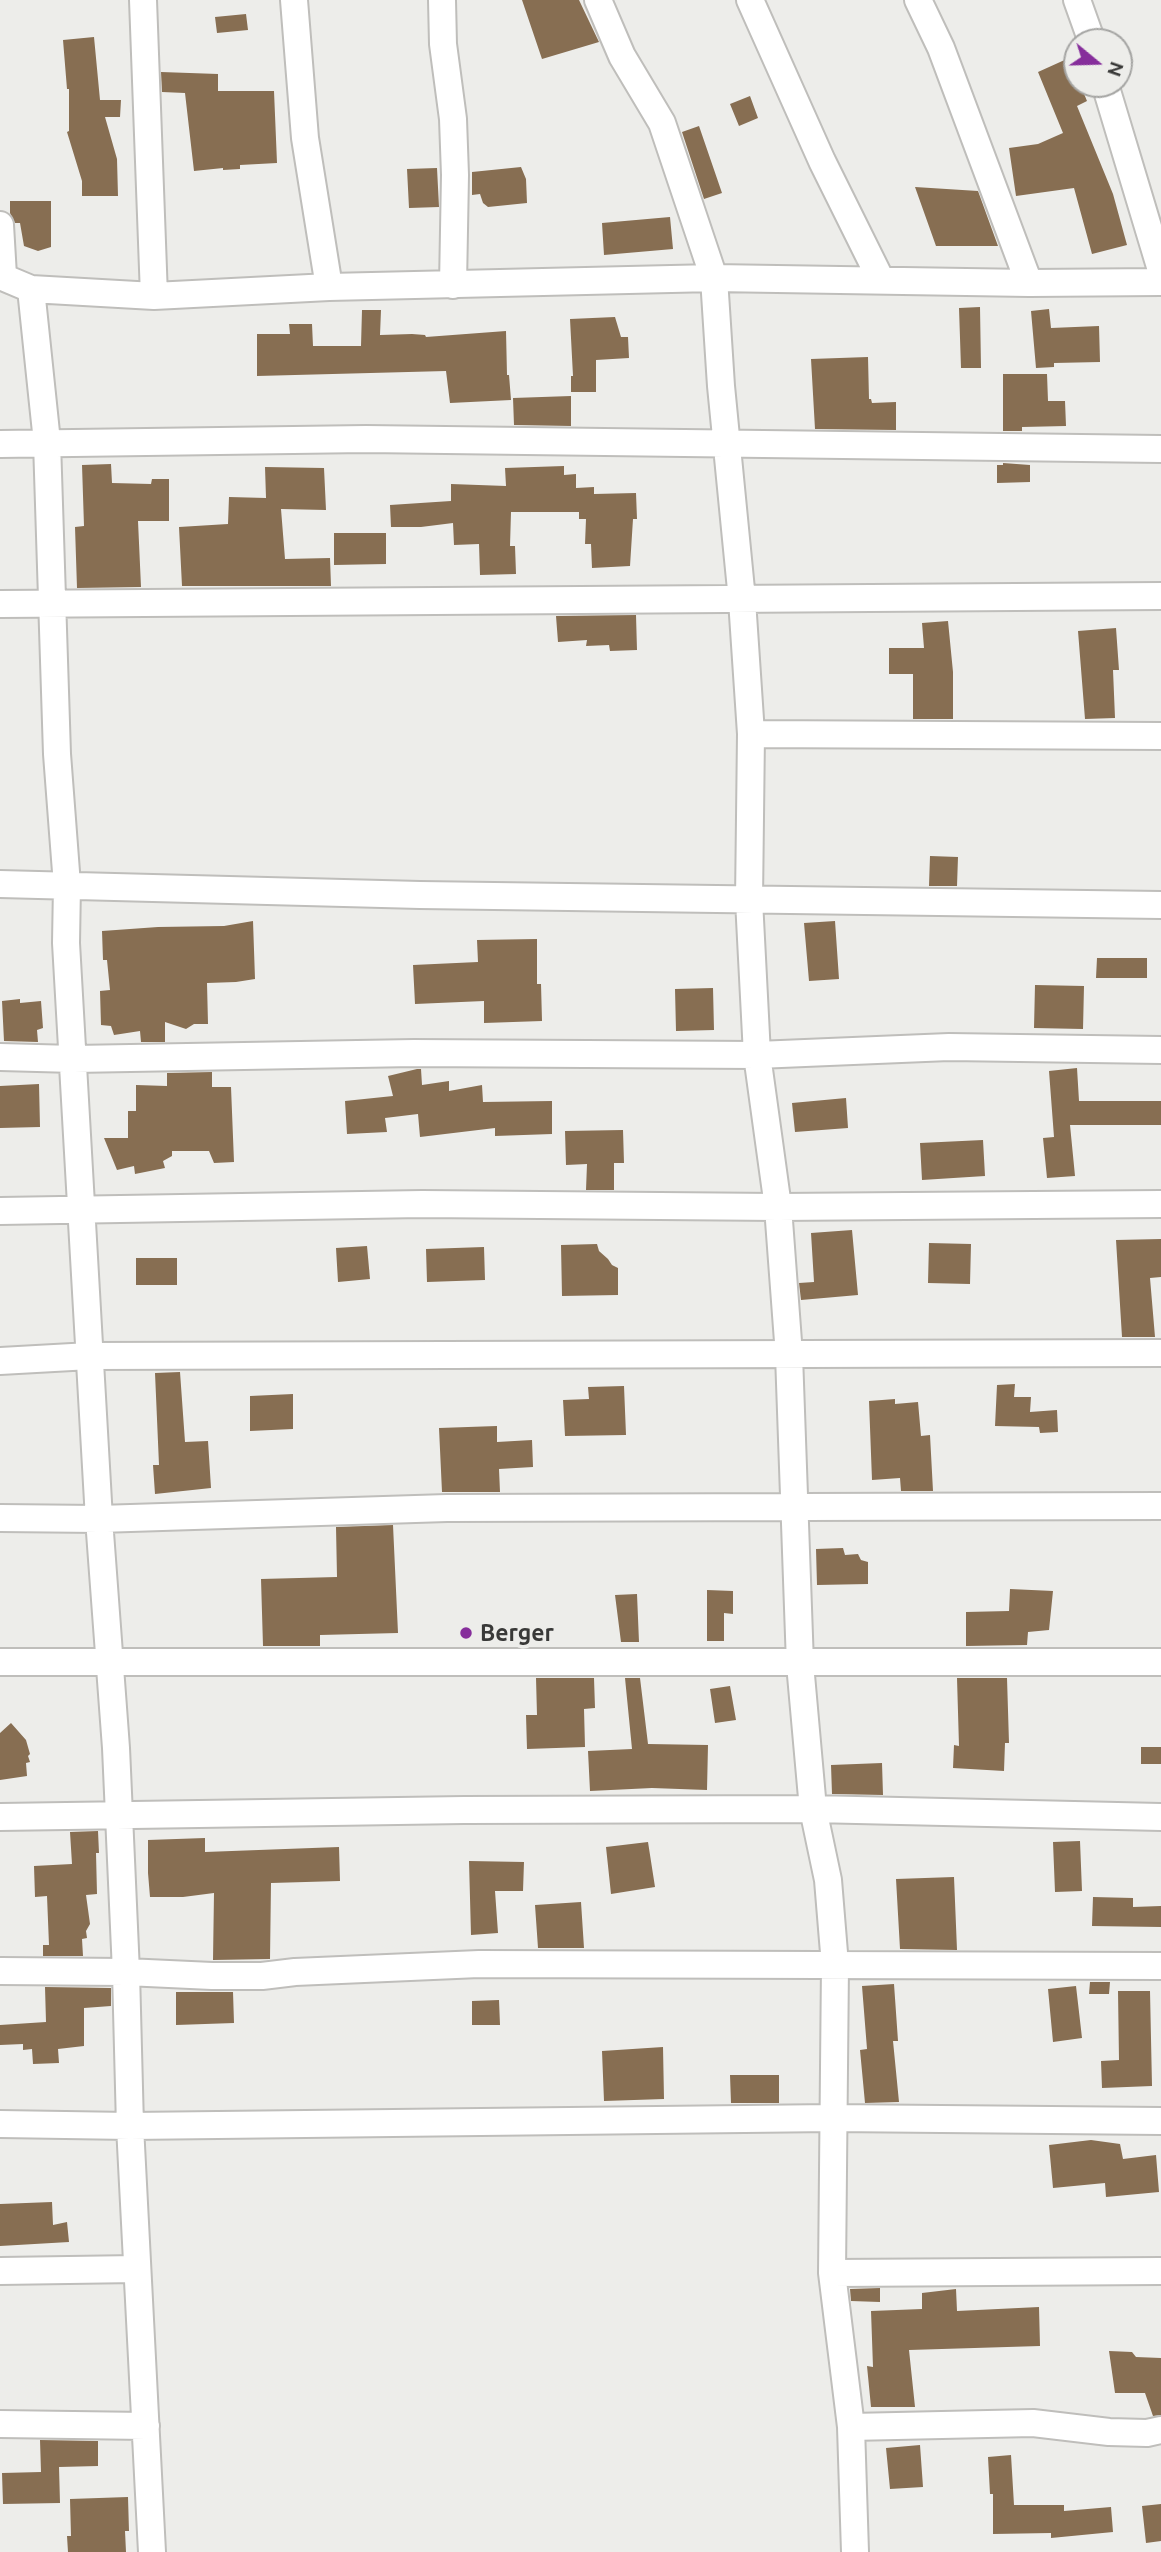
<!DOCTYPE html>
<style>
body{margin:0}
#map{position:relative;width:1161px;height:2552px;overflow:hidden;background:#ededea;font-family:Ubuntu,sans-serif}
canvas{display:block}
.north{position:absolute;left:1063px;top:28px;width:70px;height:70px;box-sizing:border-box;background:#ededea;border:2px solid #a5a5a3;border-radius:50%;rotate:109deg;font-size:19px;font-weight:700;line-height:28px;text-align:center;color:#393938}
.north::after{content:'';display:block;margin:auto;width:24px;height:32px;background:#862e9b;clip-path:polygon(50% 0,100% 100%,50% 72%,0 100%)}
</style>
<div id="map">
<canvas width="1161" height="2552"></canvas>
<div class="north">N</div>
</div>
<script>
const c = document.querySelector('canvas').getContext('2d');
c.lineJoin = 'round';
function paint(path, color) {
  c.fillStyle = color;
  c.fill(path, 'evenodd');
}
function shape(rows) {
  const path = new Path2D();
  for (const r of rows) {
    path.moveTo(r[0], r[1]);
    for (let i = 2; i < r.length; i += 2) path.lineTo(r[i], r[i + 1]);
  }
  return path;
}
function stroke(path, color, width, dash) {
  c.strokeStyle = color;
  c.lineWidth = width;
  c.lineCap = dash ? 'butt' : 'round';
  c.setLineDash(dash || []);
  c.stroke(path);
}
function drawText(font, color, halo, rows, align = 'center') {
  c.font = font + ' Ubuntu,sans-serif';
  c.lineWidth = 7;
  c.setLineDash([]);
  c.textBaseline = 'middle';
  c.strokeStyle = halo;
  c.fillStyle = color;
  for (const [text, x, y, turn = 0] of rows) {
    c.save();
    c.translate(x, y);
    c.rotate((+turn || 0) * Math.PI / 180);
    c.textAlign = isNaN(turn) ? turn : align;
    if (halo) c.strokeText(text, 0, 0);
    c.fillText(text, 0, 0);
    c.restore();
  }
}
const building = shape([
 [522,0,579,0,599,42,542,59],
 [246,14,248,30,217,33,215,17],
 [94,37,100,100,121,100,120,117,105,117,117,159,118,196,82,196,82,181,67,132,69,131,69,89,67,89,63,40],
 [1069,58,1077,77,1077,84,1080,84,1087,101,1077,106,1113,194,1127,245,1092,254,1074,188,1016,196,1009,148,1038,144,1063,133,1038,72],
 [161,72,218,74,218,91,274,91,277,163,240,165,240,169,223,170,223,168,194,171,185,93,162,92],
 [750,96,758,118,739,126,730,104],
 [699,126,722,193,704,199,682,132],
 [521,167,526,179,527,203,488,207,483,203,480,194,472,195,472,172],
 [437,168,439,207,409,208,407,169],
 [915,187,978,191,998,246,936,246],
 [10,201,51,201,51,247,38,251,24,246,20,223,15,223,10,213],
 [670,217,673,249,604,255,602,223],
 [980,307,981,368,961,368,959,308],
 [1049,309,1051,328,1099,326,1100,362,1054,363,1054,367,1036,368,1031,311],
 [362,310,381,310,380,335,412,334,425,335,426,337,506,331,507,375,509,375,511,400,450,403,446,371,257,376,257,334,290,334,289,324,312,324,313,346,361,346],
 [615,317,621,337,628,337,629,358,596,360,596,392,571,392,571,376,573,376,570,319],
 [868,357,869,399,871,399,872,403,896,402,896,430,815,429,811,359],
 [1003,374,1047,374,1048,401,1065,401,1066,426,1022,427,1022,431,1003,431],
 [571,396,571,426,514,425,513,398],
 [1003,463,1030,465,1030,482,997,483,997,465,1003,465],
 [111,464,112,483,151,484,152,479,169,479,169,521,138,521,141,587,77,588,75,527,84,526,82,465],
 [564,466,564,475,576,474,576,488,594,487,594,494,636,493,637,519,633,519,630,566,592,568,591,544,585,544,586,519,579,519,579,512,511,512,510,546,515,546,516,574,480,575,479,544,454,545,453,523,421,527,391,527,390,505,451,501,451,484,506,486,505,468],
 [265,467,324,468,326,510,281,509,285,559,330,558,331,586,182,586,179,527,228,524,229,497,266,498],
 [334,533,386,533,386,564,334,565],
 [636,615,637,650,610,651,609,645,586,646,587,640,558,642,556,616],
 [948,621,953,672,953,719,913,719,913,674,889,674,889,648,924,648,922,623],
 [1116,628,1119,670,1113,670,1115,718,1085,719,1078,631],
 [930,856,958,857,957,886,929,886],
 [253,921,255,979,236,982,207,983,208,1024,194,1024,186,1029,165,1022,165,1042,141,1042,140,1031,114,1035,111,1026,101,1025,100,991,110,990,107,960,103,960,102,931,158,927,224,926],
 [835,921,839,979,809,981,804,923],
 [537,939,537,984,541,984,542,1021,484,1023,484,1001,415,1004,413,965,478,962,477,940],
 [1097,958,1147,958,1147,978,1096,978],
 [1035,985,1084,986,1083,1029,1034,1028],
 [713,988,714,1030,676,1031,675,989],
 [20,999,20,1003,41,1001,43,1028,37,1030,38,1042,4,1041,2,1001],
 [1077,1068,1079,1101,1161,1101,1161,1125,1070,1125,1075,1176,1047,1178,1043,1138,1054,1137,1049,1071],
 [417,1069,421,1069,422,1085,449,1081,449,1091,482,1085,483,1102,552,1101,552,1134,495,1136,495,1128,420,1137,418,1114,385,1118,387,1132,347,1134,345,1101,393,1096,388,1076],
 [212,1072,212,1087,231,1087,234,1162,214,1163,209,1151,172,1151,172,1156,163,1161,165,1168,135,1174,134,1166,117,1170,104,1138,128,1138,128,1111,136,1111,136,1085,167,1086,167,1073],
 [39,1084,40,1127,0,1128,0,1086],
 [846,1098,848,1128,795,1132,792,1103],
 [623,1130,624,1163,614,1163,614,1190,586,1190,587,1164,566,1165,565,1131],
 [983,1140,985,1176,922,1180,920,1143],
 [852,1230,858,1295,801,1300,799,1283,814,1282,811,1233],
 [1161,1239,1161,1277,1150,1278,1155,1337,1122,1337,1116,1240],
 [929,1243,971,1244,970,1284,928,1283],
 [597,1244,599,1251,608,1259,612,1265,618,1268,618,1295,562,1296,561,1245],
 [367,1246,370,1279,338,1282,336,1248],
 [484,1247,485,1280,427,1282,426,1249],
 [136,1258,177,1258,177,1285,136,1285],
 [180,1372,185,1442,208,1441,211,1488,155,1494,153,1465,159,1465,155,1373],
 [1015,1384,1014,1397,1031,1397,1030,1412,1057,1410,1058,1432,1040,1433,1039,1427,995,1426,997,1385],
 [624,1386,626,1435,565,1436,563,1400,589,1399,588,1387],
 [293,1394,293,1429,250,1431,250,1396],
 [895,1399,895,1404,918,1402,921,1436,930,1435,933,1491,901,1491,900,1478,872,1480,869,1401],
 [497,1426,497,1442,532,1440,533,1467,499,1469,500,1492,442,1492,439,1428],
 [393,1525,398,1633,320,1635,320,1646,263,1646,261,1579,337,1577,336,1527],
 [843,1548,845,1555,858,1554,861,1560,868,1562,868,1584,817,1585,816,1549],
 [1010,1589,1053,1591,1049,1630,1028,1632,1027,1645,966,1646,966,1612,1009,1611],
 [707,1590,733,1591,733,1614,724,1613,724,1641,707,1641],
 [637,1594,639,1642,621,1642,615,1595],
 [536,1678,594,1678,595,1708,584,1709,585,1747,527,1749,526,1715,537,1715],
 [625,1678,640,1678,648,1744,708,1745,707,1790,652,1788,590,1791,588,1751,632,1749],
 [957,1678,1007,1678,1009,1743,1005,1743,1004,1771,953,1768,954,1745,959,1746],
 [730,1686,736,1720,715,1723,710,1689],
 [11,1723,26,1740,30,1754,28,1756,30,1762,26,1763,27,1776,0,1780,0,1733],
 [1141,1747,1161,1747,1161,1764,1141,1764],
 [882,1763,883,1795,832,1794,831,1765],
 [98,1831,99,1853,96,1853,97,1894,86,1895,90,1924,86,1931,87,1938,82,1939,83,1956,43,1956,43,1945,49,1945,47,1896,35,1897,34,1866,72,1864,70,1832],
 [205,1838,205,1852,339,1847,340,1881,271,1883,270,1959,213,1960,214,1893,183,1897,150,1897,148,1873,148,1840],
 [1080,1841,1082,1891,1055,1892,1053,1842],
 [648,1842,655,1887,611,1894,606,1847],
 [469,1861,524,1862,523,1891,495,1891,498,1933,471,1935],
 [954,1877,957,1950,900,1949,896,1879],
 [1093,1897,1133,1898,1133,1907,1161,1906,1161,1927,1092,1926],
 [581,1902,584,1948,538,1948,535,1905],
 [1090,1982,1110,1982,1109,1994,1089,1994],
 [894,1984,898,2041,893,2041,899,2102,865,2103,860,2050,867,2049,862,1986],
 [1076,1986,1082,2038,1053,2042,1048,1989],
 [45,1987,111,1988,111,2006,84,2008,84,2046,58,2049,59,2063,33,2064,32,2049,23,2050,23,2044,0,2045,0,2025,46,2022],
 [1118,1991,1150,1991,1152,2086,1102,2088,1101,2061,1119,2060],
 [176,1992,233,1992,234,2023,176,2025],
 [499,2000,500,2025,472,2025,472,2001],
 [663,2047,664,2099,604,2101,602,2051],
 [730,2075,779,2075,779,2103,731,2103],
 [1091,2140,1120,2144,1123,2159,1156,2155,1159,2192,1106,2197,1105,2183,1053,2188,1049,2145],
 [52,2202,53,2225,67,2222,69,2242,0,2246,0,2204],
 [880,2288,880,2302,851,2301,850,2289],
 [956,2289,957,2311,1039,2307,1040,2346,909,2350,915,2407,871,2407,867,2366,873,2367,871,2311,922,2309,922,2293],
 [1109,2351,1132,2352,1136,2357,1161,2358,1161,2415,1153,2416,1145,2393,1115,2393],
 [40,2440,98,2441,98,2466,59,2467,60,2503,3,2504,2,2473,41,2472],
 [920,2445,923,2487,890,2489,886,2448],
 [1011,2455,1014,2505,1064,2505,1064,2511,1111,2507,1113,2532,1051,2538,1051,2533,993,2534,993,2494,990,2494,988,2457],
 [128,2497,129,2531,125,2531,126,2552,68,2552,67,2536,71,2536,70,2499],
 [1161,2504,1161,2541,1146,2543,1142,2506]
]);
const minor = shape([
 [143,0,154,296],
 [294,0,305,138,329,287],
 [442,0,443,44,453,119,455,175,453,285],
 [598,0,622,56,662,123,714,278,721,386,742,600,751,734,749,900,757,1055,778,1207,789,1355,800,1664,813,1809,828,1880,835,1965,832,2273,851,2427,855,2552],
 [750,0,822,161,881,280],
 [918,0,941,48,1029,283],
 [1077,0,1092,42],
 [1105,84,1161,270],
 [0,225,3,276],
 [0,276,31,289,154,296,329,287,714,278,1029,283,1161,282],
 [31,289,47,442,57,754,67,885,66,943,99,1519,116,1748,126,1972,130,2126,152,2552],
 [0,444,366,439,1161,449],
 [0,604,1161,596],
 [751,734,1161,736],
 [0,884,420,895,1161,905],
 [0,1057,74,1059,414,1053,757,1055,949,1047,1161,1050],
 [0,1211,422,1204,778,1207,1161,1204],
 [0,1361,90,1356,1161,1353],
 [0,1518,99,1519,447,1508,1161,1506],
 [0,1662,1161,1662],
 [0,1817,464,1810,813,1809,1161,1817],
 [0,1971,126,1972,212,1976,262,1976,295,1972,479,1964,1161,1966],
 [0,2124,130,2126,832,2118,1161,2121],
 [0,2271,137,2269],
 [832,2273,1161,2271],
 [0,2424,146,2426],
 [851,2427,1033,2423,1109,2432,1147,2433,1161,2430]
]);
const markers = [
 [466,1633,7,"#862e9b"]
];
const poiNames = [
 ["Berger",480,1633]
];
paint(building, '#876e52');
stroke(minor, '#bfbebb', 30);
stroke(minor, '#fff', 26);
for (const [x, y, r, color] of markers) {
  const dot = new Path2D();
  dot.arc(x, y, r, 0, 2 * Math.PI);
  c.fillStyle = color;
  c.fill(dot);
  stroke(dot, '#ededea', 2.5);
}
drawText('bold 23px', '#393938', '#ededea', poiNames, 'left');
</script>
